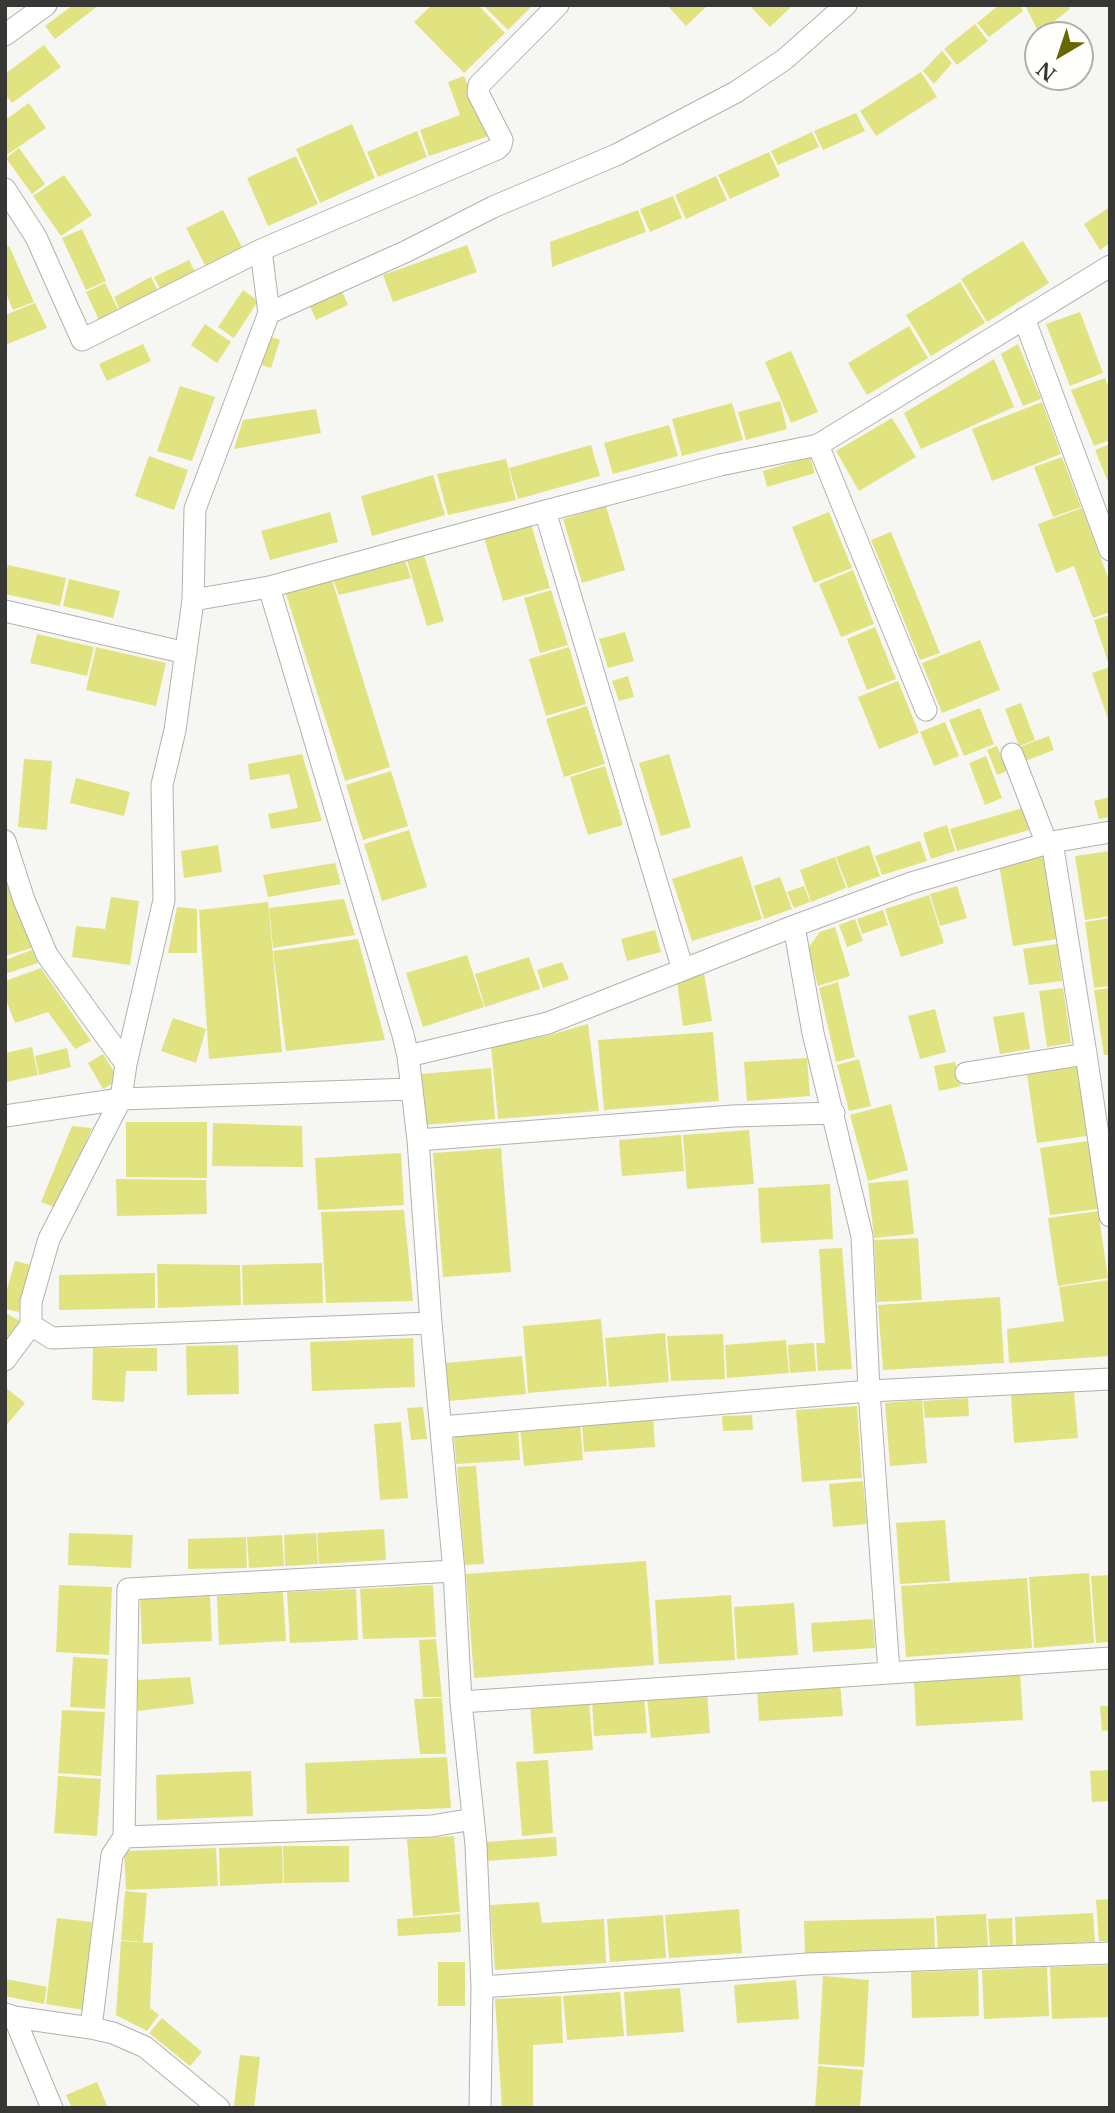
<!DOCTYPE html>
<style>
body{margin:0}
#map{position:relative;width:1115px;height:2113px;overflow:hidden;background:#f6f6f3;font-family:"Libre Baskerville",serif}
canvas{display:block}
.frame{position:absolute;inset:0;border:7px solid #373735;pointer-events:none}
.north{position:absolute;left:1024px;top:21px;width:70px;height:70px;box-sizing:border-box;background:#fffffe;border:2px solid #afafae;border-radius:50%;rotate:219deg;font-size:19px;font-weight:700;line-height:28px;text-align:center;color:#373735}
.north::after{content:'';display:block;margin:auto;width:24px;height:32px;background:#676700;clip-path:polygon(50% 0,100% 100%,50% 72%,0 100%)}
</style>
<div id="map">
<canvas width="1115" height="2113"></canvas>
<div class="frame"></div>
<div class="north">N</div>
</div>
<script>
const c = document.querySelector('canvas').getContext('2d');
c.lineJoin = 'round';
function paint(path, color) {
  c.fillStyle = color;
  c.fill(path, 'evenodd');
}
function shape(rows) {
  const path = new Path2D();
  for (const r of rows) {
    path.moveTo(r[0], r[1]);
    for (let i = 2; i < r.length; i += 2) path.lineTo(r[i], r[i + 1]);
  }
  return path;
}
function stroke(path, color, width, dash) {
  c.strokeStyle = color;
  c.lineWidth = width;
  c.lineCap = dash ? 'butt' : 'round';
  c.setLineDash(dash || []);
  c.stroke(path);
}
const building = shape([
 [73,5,99,5,55,39,45,26],
 [432,5,478,5,505,33,464,73,414,22],
 [483,5,533,5,508,30],
 [667,5,708,5,686,26],
 [749,5,793,5,770,27],
 [999,5,1020,5,1023,11,989,37,977,23],
 [1025,5,1068,5,1070,9,1039,33],
 [975,24,988,41,957,65,944,49],
 [44,45,61,67,12,103,5,94,5,74],
 [942,51,952,63,934,84,923,71],
 [921,72,937,97,876,136,860,111],
 [464,76,489,136,429,156,420,130,460,115,448,82],
 [29,103,46,128,5,156,5,120],
 [856,113,865,131,823,150,814,131],
 [352,124,375,178,320,203,296,149],
 [417,131,427,157,378,177,367,152],
 [812,132,819,147,778,165,771,151],
 [19,148,45,184,32,194,6,158],
 [769,152,780,176,730,199,718,175],
 [296,156,318,204,268,226,247,178],
 [64,175,92,215,61,236,33,196],
 [716,176,727,200,686,219,675,195],
 [673,196,682,218,650,232,640,209],
 [1110,207,1110,243,1100,250,1084,224],
 [223,210,244,251,207,269,186,228],
 [638,210,646,232,552,267,550,242],
 [82,229,106,281,86,290,62,238],
 [1023,241,1049,283,987,322,961,279],
 [467,245,477,272,393,302,383,275],
 [9,246,34,302,13,310,5,291,5,248],
 [189,260,196,274,161,291,154,277],
 [151,277,159,293,121,312,114,297],
 [960,282,985,323,931,356,906,315],
 [105,283,120,313,100,322,86,292],
 [341,289,348,305,316,320,309,304],
 [243,290,258,301,234,338,218,327],
 [35,303,47,328,5,345,5,315],
 [1080,312,1103,373,1070,386,1046,324],
 [205,324,231,342,217,363,191,345],
 [909,326,928,358,867,395,848,363],
 [269,336,280,340,271,368,259,364],
 [143,344,151,361,107,381,99,364],
 [1018,344,1041,399,1023,406,1001,354],
 [791,351,818,412,791,423,765,362],
 [994,359,1014,407,921,449,904,413],
 [1105,378,1110,391,1110,440,1094,446,1071,390],
 [180,386,215,397,192,461,157,451],
 [780,401,787,429,746,440,738,412],
 [1042,402,1061,454,992,481,972,429],
 [732,403,743,440,682,456,672,419],
 [316,409,321,433,234,449,243,420],
 [892,418,916,457,859,491,836,451],
 [669,425,678,456,613,474,604,443],
 [1110,444,1110,487,1095,450],
 [591,445,600,476,518,499,509,468],
 [149,456,188,470,174,510,135,496],
 [810,457,815,473,767,487,763,471],
 [1062,457,1081,507,1053,517,1034,467],
 [506,459,516,500,448,515,437,474],
 [433,475,445,515,372,536,361,496],
 [606,506,625,570,582,583,563,519],
 [1082,508,1110,583,1110,612,1093,618,1074,566,1056,573,1038,524],
 [330,512,338,542,270,560,261,531],
 [829,512,852,568,814,583,792,527],
 [531,524,550,588,503,601,484,538],
 [891,532,940,653,920,660,871,540],
 [424,555,444,621,427,626,407,560],
 [405,560,411,578,339,595,332,577],
 [8,565,66,578,60,606,5,594,5,578],
 [853,570,874,624,841,637,819,584],
 [331,577,390,767,345,781,285,591],
 [69,579,120,591,113,618,63,606],
 [551,590,568,645,540,653,524,598],
 [1110,615,1110,665,1109,665,1094,620],
 [875,627,896,679,867,690,847,639],
 [625,632,634,661,608,668,599,639],
 [37,634,94,647,87,676,30,663],
 [980,640,1000,690,942,713,922,663],
 [96,647,166,663,156,706,86,690],
 [569,647,586,704,546,716,529,659],
 [1110,667,1110,722,1109,722,1092,673],
 [628,676,634,697,619,701,612,681],
 [898,681,919,733,879,749,858,697],
 [1021,703,1035,740,1019,746,1005,709],
 [587,706,605,764,564,777,546,719],
 [980,708,994,744,964,756,949,720],
 [945,722,959,756,934,766,920,732],
 [1049,736,1054,750,1025,761,1019,747],
 [997,746,1007,771,997,775,987,750],
 [302,754,322,821,271,829,268,814,298,808,289,774,250,780,248,764],
 [669,754,691,827,661,836,639,763],
 [986,756,1002,798,985,805,969,763],
 [24,759,52,761,47,830,18,827],
 [605,766,623,825,588,835,570,777],
 [391,771,408,826,363,840,346,785],
 [76,778,130,792,124,816,70,803],
 [1110,797,1110,817,1099,819,1094,801],
 [1026,807,1032,829,957,851,950,829],
 [947,825,955,851,931,859,923,833],
 [409,830,427,887,382,901,364,844],
 [920,841,927,861,882,875,875,856],
 [218,845,222,872,184,878,181,851],
 [869,845,880,876,848,888,836,857],
 [1110,851,1110,916,1085,920,1075,856],
 [742,856,762,919,692,941,672,879],
 [835,857,846,888,811,902,800,870],
 [1043,857,1057,939,1013,946,999,864],
 [335,863,341,884,268,897,263,875],
 [780,877,792,909,764,919,754,886],
 [11,886,32,948,5,956,5,888],
 [804,886,810,902,794,908,787,892],
 [957,886,967,918,940,926,930,894],
 [929,895,944,943,901,957,885,909],
 [111,897,139,901,130,965,72,957,76,926,105,929],
 [344,899,355,935,273,948,269,908],
 [268,902,282,1052,209,1059,199,910],
 [177,907,197,909,197,953,168,953],
 [883,910,888,925,862,934,857,919],
 [1110,918,1110,986,1094,988,1085,922],
 [855,919,863,941,847,947,839,925],
 [835,927,850,976,818,986,808,948,820,932],
 [655,930,661,952,627,961,621,939],
 [358,939,385,1040,286,1051,273,951],
 [1057,944,1062,981,1029,985,1023,949],
 [32,950,38,963,5,974,5,960],
 [467,955,484,1007,423,1027,406,973],
 [529,957,540,989,485,1007,475,974],
 [562,962,569,979,543,988,537,970],
 [41,968,91,1041,75,1049,48,1012,15,1023,5,997,5,981],
 [704,973,712,1021,683,1026,677,982],
 [838,982,855,1057,836,1062,819,988],
 [1063,988,1071,1043,1047,1047,1039,991],
 [1110,988,1110,1055,1104,1055,1094,990],
 [935,1009,946,1052,920,1059,908,1016],
 [1024,1012,1030,1049,1000,1054,993,1017],
 [173,1018,206,1029,196,1063,161,1051],
 [588,1024,599,1111,498,1119,491,1046,550,1035],
 [713,1032,719,1101,604,1110,598,1040],
 [32,1047,38,1075,6,1082,5,1053],
 [67,1048,71,1067,39,1075,35,1056],
 [103,1054,119,1080,103,1089,88,1063],
 [807,1058,810,1096,747,1101,744,1062],
 [859,1059,871,1106,849,1111,837,1065],
 [955,1062,961,1086,939,1091,934,1066],
 [1077,1067,1087,1136,1037,1143,1027,1074],
 [491,1068,495,1119,425,1125,421,1074],
 [891,1104,908,1170,868,1181,850,1115],
 [126,1122,207,1122,207,1178,126,1177],
 [213,1123,302,1126,303,1167,212,1166],
 [72,1126,92,1128,57,1208,41,1202],
 [749,1130,754,1184,687,1189,683,1135],
 [681,1135,684,1171,622,1176,619,1140],
 [1088,1141,1098,1209,1050,1215,1040,1148],
 [501,1148,511,1272,443,1277,433,1153],
 [401,1153,404,1205,318,1210,315,1158],
 [116,1179,206,1180,207,1214,117,1216],
 [908,1180,914,1234,874,1238,868,1183],
 [830,1184,833,1239,761,1243,758,1188],
 [404,1210,413,1301,326,1303,321,1212],
 [1098,1211,1108,1278,1058,1286,1048,1218],
 [918,1238,922,1300,877,1302,874,1240],
 [842,1248,852,1369,818,1371,816,1343,825,1343,819,1249],
 [15,1261,31,1265,19,1312,5,1309,5,1296],
 [322,1263,323,1303,243,1305,242,1265],
 [157,1264,240,1265,241,1305,158,1308],
 [155,1273,155,1308,59,1310,59,1275],
 [1109,1280,1110,1356,1009,1363,1007,1329,1064,1321,1059,1287],
 [1000,1297,1004,1363,883,1370,878,1305],
 [5,1313,22,1322,5,1349],
 [601,1319,607,1386,528,1393,523,1326],
 [665,1333,669,1382,609,1387,605,1338],
 [723,1334,725,1379,671,1381,667,1336],
 [413,1338,415,1387,312,1391,310,1342],
 [786,1340,789,1373,727,1378,725,1345],
 [814,1343,816,1371,790,1373,788,1345],
 [238,1345,239,1394,187,1395,186,1346],
 [93,1348,157,1348,157,1371,126,1371,124,1402,92,1400],
 [522,1356,526,1394,449,1401,445,1363],
 [5,1387,25,1403,5,1427],
 [1074,1391,1078,1438,1014,1443,1011,1395],
 [968,1398,969,1416,925,1418,923,1401],
 [922,1400,927,1463,890,1466,885,1403],
 [857,1406,862,1478,802,1482,796,1410],
 [423,1407,427,1439,411,1440,407,1408],
 [752,1415,753,1430,723,1431,722,1416],
 [653,1417,655,1447,584,1452,582,1422],
 [401,1422,408,1498,380,1500,374,1424],
 [580,1422,583,1460,524,1466,520,1428],
 [518,1429,520,1460,456,1464,454,1434],
 [476,1466,484,1564,465,1565,457,1467],
 [863,1481,867,1524,833,1527,829,1484],
 [945,1520,950,1581,900,1584,896,1523],
 [384,1529,386,1560,319,1564,317,1533],
 [69,1533,133,1535,131,1568,68,1565],
 [316,1533,318,1564,285,1566,284,1535],
 [282,1535,284,1566,249,1568,247,1537],
 [246,1537,247,1568,188,1569,188,1539],
 [646,1561,654,1665,474,1678,466,1574],
 [1089,1573,1094,1643,1034,1648,1029,1577],
 [1110,1575,1110,1642,1096,1643,1091,1576],
 [1027,1578,1032,1648,906,1657,901,1586],
 [59,1585,112,1587,109,1655,56,1652],
 [433,1585,436,1637,363,1639,360,1589],
 [356,1589,358,1640,290,1643,287,1592],
 [283,1592,286,1641,219,1645,217,1596],
 [731,1595,735,1660,659,1664,655,1600],
 [210,1596,212,1641,142,1644,140,1599],
 [794,1603,798,1655,737,1659,734,1607],
 [873,1619,875,1648,813,1652,811,1623],
 [436,1639,442,1697,423,1697,419,1640],
 [73,1657,108,1659,105,1709,70,1707],
 [1020,1672,1023,1720,916,1726,914,1678],
 [190,1677,194,1704,138,1711,137,1680],
 [840,1683,843,1716,759,1721,757,1689],
 [707,1692,710,1733,651,1738,647,1697],
 [644,1697,647,1733,594,1736,592,1700],
 [442,1698,446,1754,420,1754,414,1699],
 [589,1701,593,1750,534,1754,530,1705],
 [1100,1706,1110,1706,1110,1730,1102,1731],
 [62,1710,105,1712,101,1776,58,1773],
 [447,1757,451,1808,307,1814,305,1763],
 [548,1760,553,1833,522,1836,516,1762],
 [1110,1770,1110,1801,1092,1802,1090,1771],
 [251,1771,253,1816,157,1820,156,1775],
 [58,1776,101,1779,97,1836,54,1833],
 [454,1836,460,1912,413,1916,407,1839],
 [556,1837,557,1856,486,1861,485,1842],
 [282,1846,283,1883,220,1886,219,1848],
 [283,1846,349,1846,349,1882,284,1883],
 [216,1848,218,1886,126,1890,124,1851],
 [125,1891,147,1893,143,1942,121,1940],
 [1110,1899,1110,1941,1099,1941,1096,1900],
 [539,1902,542,1923,604,1919,606,1963,495,1970,490,1905],
 [739,1909,742,1953,669,1958,665,1915],
 [1093,1913,1095,1942,1016,1946,1015,1917],
 [460,1914,461,1932,398,1936,397,1919],
 [986,1914,988,1947,938,1950,936,1916],
 [663,1915,666,1958,610,1962,607,1919],
 [57,1918,92,1922,84,2010,46,2004],
 [934,1918,935,1950,805,1953,804,1921],
 [1012,1918,1013,1946,990,1947,988,1919],
 [121,1941,153,1943,150,2008,159,2015,147,2031,116,2015],
 [438,1962,465,1962,465,2006,438,2006],
 [1110,1965,1110,2017,1052,2019,1050,1967],
 [1047,1967,1049,2016,984,2019,982,1970],
 [978,1970,979,2016,912,2018,911,1972],
 [823,1976,869,1980,864,2067,818,2064],
 [6,1979,47,1987,44,2004,5,1996],
 [796,1980,799,2019,737,2023,734,1985],
 [680,1988,684,2032,627,2036,624,1992],
 [620,1992,624,2036,567,2040,563,1996],
 [561,1996,563,2043,533,2045,533,2108,502,2108,495,1999],
 [162,2018,202,2052,190,2066,149,2033],
 [240,2055,260,2057,254,2108,234,2106],
 [818,2066,863,2070,860,2108,815,2108],
 [97,2082,108,2108,72,2108,66,2095]
]);
const street = shape([
 [5,35,46,5],
 [5,189,36,237,82,340,261,250,497,149,501,145,502,140,478,93,479,85,558,5],
 [269,313,407,251,493,207,616,155,736,92,785,59,846,5],
 [1024,318,1110,550],
 [818,445,926,710],
 [545,511,683,970],
 [269,587,403,1035,408,1056,418,1140,431,1323,454,1571,461,1702,476,1845,482,1987,480,2108],
 [193,600,269,587,545,511,720,465,818,445,1110,266],
 [5,611,186,653],
 [1012,754,1047,844],
 [5,841,24,900,47,955,126,1064],
 [1052,842,1086,1054,1110,1216],
 [794,926,813,1033,862,1236,869,1391,889,1672],
 [408,1056,548,1023,794,926,911,883,1052,842,1110,832],
 [966,1073,1086,1054],
 [5,1116,121,1099,411,1089],
 [418,1140,733,1116,834,1113],
 [31,1325,52,1338,431,1323],
 [5,1360,31,1325,31,1302,49,1239,121,1099,126,1064,164,900,162,785,175,730,193,600,195,509,269,313,261,250],
 [441,1427,869,1391,1110,1379],
 [454,1571,128,1589,124,1837,432,1826,473,1819],
 [461,1702,1110,1658],
 [482,1987,808,1964,1110,1953],
 [5,2014,14,2017,91,2028,113,2033,145,2047,219,2108],
 [14,2017,52,2108],
 [91,2028,112,1855,124,1837]
]);
paint(building, '#e1e381');
stroke(street, '#b1b1ae', 23);
stroke(street, '#fff', 21);
</script>
